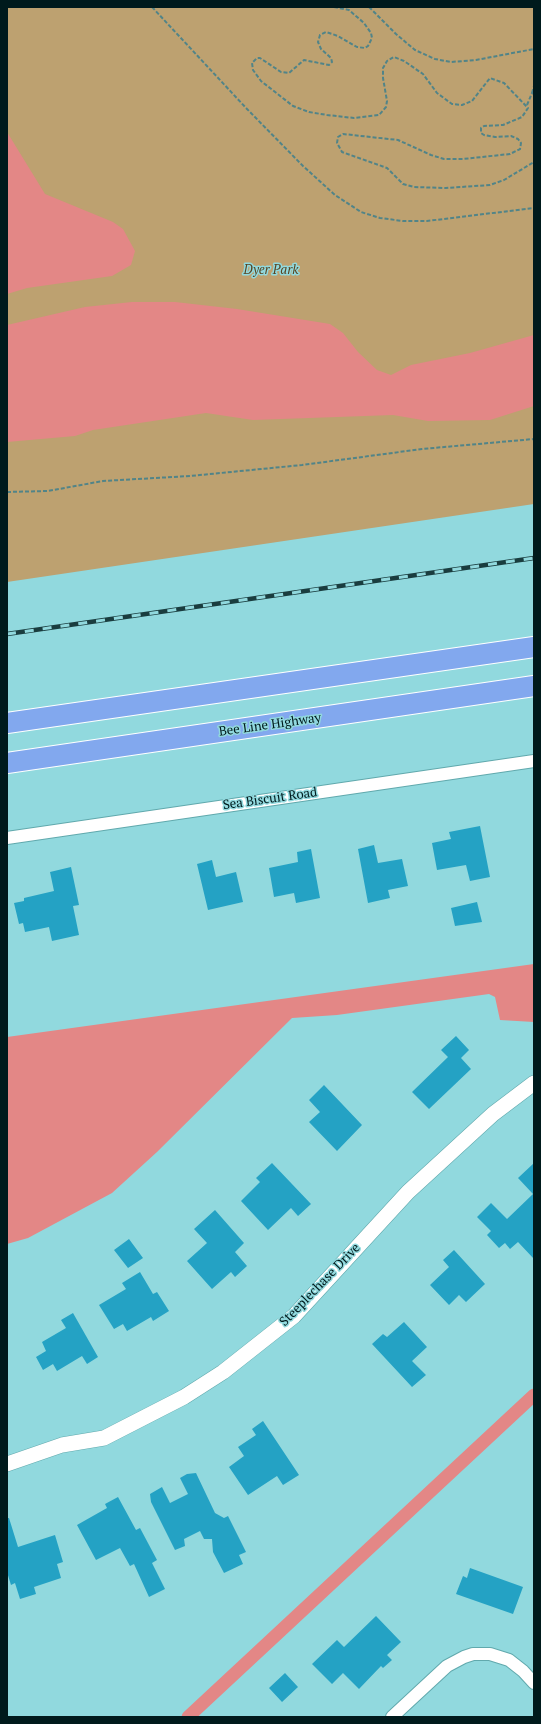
<!DOCTYPE html>
<style>
body{margin:0}
#map{position:relative;width:541px;height:1724px;overflow:hidden;background:#91d9de;font-family:"PT Serif",serif}
canvas{display:block}
.frame{position:absolute;inset:0;border:8px solid #001a1c;pointer-events:none}
</style>
<div id="map">
<canvas width="541" height="1724"></canvas>
<div class="frame"></div>
</div>
<script>
const c = document.querySelector('canvas').getContext('2d');
c.lineJoin = 'round';
function paint(path, color) {
  c.fillStyle = color;
  c.fill(path, 'evenodd');
}
function shape(rows) {
  const path = new Path2D();
  for (const r of rows) {
    path.moveTo(r[0], r[1]);
    for (let i = 2; i < r.length; i += 2) path.lineTo(r[i], r[i + 1]);
  }
  return path;
}
function stroke(path, color, width, dash) {
  c.strokeStyle = color;
  c.lineWidth = width;
  c.lineCap = dash ? 'butt' : 'round';
  c.setLineDash(dash || []);
  c.stroke(path);
}
function drawText(font, color, halo, rows, align = 'center') {
  c.font = font + ' "PT Serif",serif';
  c.lineWidth = 3;
  c.setLineDash([]);
  c.textBaseline = 'middle';
  c.strokeStyle = halo;
  c.fillStyle = color;
  for (const [text, x, y, turn = 0] of rows) {
    c.save();
    c.translate(x, y);
    c.rotate((+turn || 0) * Math.PI / 180);
    c.textAlign = isNaN(turn) ? turn : align;
    if (halo) c.strokeText(text, 0, 0);
    c.fillText(text, 0, 0);
    c.restore();
  }
}
const green = shape([
 [7,7,534,7,534,504,7,582]
]);
const water = shape([
 [7,132,45,194,113,222,123,229,135,251,131,265,112,276,27,288,7,294],
 [132,302,175,302,237,309,330,324,343,333,358,352,377,370,391,375,411,365,470,353,534,335,534,406,490,420,428,421,393,415,253,420,206,413,93,430,75,436,7,442,7,325,85,307],
 [534,964,534,1022,500,1020,495,997,489,994,337,1015,292,1018,157,1152,112,1193,28,1238,7,1244,7,1037]
]);
const canal = shape([
 [188,1717,534,1395]
]);
const building = shape([
 [480,826,490,877,470,881,466,865,437,870,432,843,451,839,449,832],
 [374,845,378,863,402,859,408,886,388,890,390,898,368,903,358,849],
 [311,849,320,898,296,903,294,893,274,897,269,868,298,862,297,852],
 [212,860,216,877,236,872,243,902,208,910,197,864],
 [71,867,79,905,73,906,79,935,52,941,49,927,25,932,23,923,19,924,14,903,24,901,24,898,54,891,50,872],
 [477,902,482,922,455,926,451,908],
 [456,1036,469,1050,461,1058,471,1069,429,1109,412,1092,448,1057,441,1050],
 [324,1085,362,1125,337,1151,309,1122,320,1112,309,1100],
 [272,1163,311,1204,298,1216,291,1208,268,1230,241,1201,260,1182,256,1178],
 [534,1163,534,1259,518,1242,510,1249,505,1243,499,1248,487,1235,491,1231,477,1217,491,1203,507,1219,533,1194,518,1178],
 [215,1210,244,1243,235,1252,247,1266,235,1277,231,1272,212,1289,187,1261,207,1243,194,1229],
 [129,1239,143,1258,128,1268,114,1250],
 [454,1250,485,1284,466,1302,459,1295,449,1305,430,1285,449,1267,443,1260],
 [140,1272,153,1294,157,1292,169,1311,153,1321,151,1317,127,1331,123,1324,114,1329,99,1305,126,1289,122,1283],
 [73,1313,98,1357,87,1364,82,1356,57,1371,53,1364,43,1370,36,1357,46,1351,42,1342,66,1328,61,1320],
 [404,1322,427,1347,412,1361,426,1375,412,1387,372,1344,383,1334,387,1337],
 [263,1421,299,1475,283,1485,277,1476,248,1495,229,1467,244,1456,238,1447,256,1435,252,1429],
 [196,1473,215,1513,224,1518,228,1516,246,1552,239,1555,243,1564,224,1573,213,1552,212,1539,204,1539,200,1531,184,1539,185,1546,175,1550,151,1502,150,1494,162,1487,170,1503,188,1494,180,1478,187,1474],
 [118,1497,136,1530,140,1528,157,1560,152,1563,165,1589,149,1597,134,1564,130,1566,120,1548,96,1560,77,1525,107,1508,105,1504],
 [7,1518,9,1518,18,1547,55,1535,63,1562,57,1564,61,1578,34,1587,36,1594,20,1599,15,1583,11,1585,7,1572],
 [470,1568,523,1587,513,1614,456,1594,463,1576,467,1578],
 [376,1616,401,1642,387,1655,392,1660,383,1668,381,1666,359,1689,343,1673,332,1684,312,1664,337,1640,344,1647],
 [285,1673,298,1687,282,1702,269,1688]
]);
const path = shape([
 [152,7,247,109,303,166,335,195,361,212,380,218,403,221,427,221,534,208],
 [334,7,349,10,364,23,371,33,372,38,368,46,365,48,357,47,338,36,326,32,320,35,318,42,321,49,331,58,332,62,329,65,304,60,289,73,281,72,260,58,257,58,252,63,253,70,261,81,293,106,309,112,327,115,354,118,379,115,386,107,387,101,383,78,383,68,387,61,394,57,404,61,423,74,437,93,452,104,462,105,472,101,490,78,504,83,528,108,522,117,503,125,484,126,481,128,481,133,484,135,495,137,511,136,518,139,521,143,520,149,510,154,463,159,444,159,431,155,398,140,343,134,338,137,337,143,342,152,387,168,403,184,414,187,446,188,490,185,504,180,534,162],
 [369,7,396,34,415,50,435,59,451,62,476,60,534,49],
 [532,93,534,86],
 [527,105,532,93,534,94],
 [7,492,48,491,103,481,190,476,302,465,422,449,534,439]
]);
const minor = shape([
 [7,838,534,761],
 [392,1717,447,1666,464,1657,473,1654,490,1654,509,1660,523,1671,534,1683]
]);
const tertiary = shape([
 [7,1464,62,1445,104,1438,184,1397,223,1372,294,1316,408,1192,493,1114,534,1083]
]);
const trunk = shape([
 [7,723,534,647],
 [7,763,534,686]
]);
const rail = shape([
 [7,634,534,558]
]);
const parkNames = [
 ["Dyer Park",271,270]
];
const streetNames = [
 ["Bee Line Highway",270,725,-8],
 ["Sea Biscuit Road",270,799,-8],
 ["Steeplechase Drive",320,1285,-46]
];
paint(green, '#bda170');
paint(water, '#e38786');
stroke(canal, '#e38786', 13);
paint(building, '#24a2c4');
stroke(minor, '#61a9ad', 14);
stroke(tertiary, '#61a9ad', 16);
stroke(trunk, '#fff', 22);
stroke(path, '#518488', 2, [4, 2]);
stroke(minor, '#fff', 12);
stroke(tertiary, '#fff', 15);
stroke(trunk, '#82a8ee', 20);
stroke(rail, '#1a3d3f', 4.5);
stroke(rail, '#91d9de', 3, [9]);
drawText('italic 13px', '#584421', '#91d9de', parkNames);
drawText('13px', '#001a1c', '#91d9de', streetNames);
</script>
